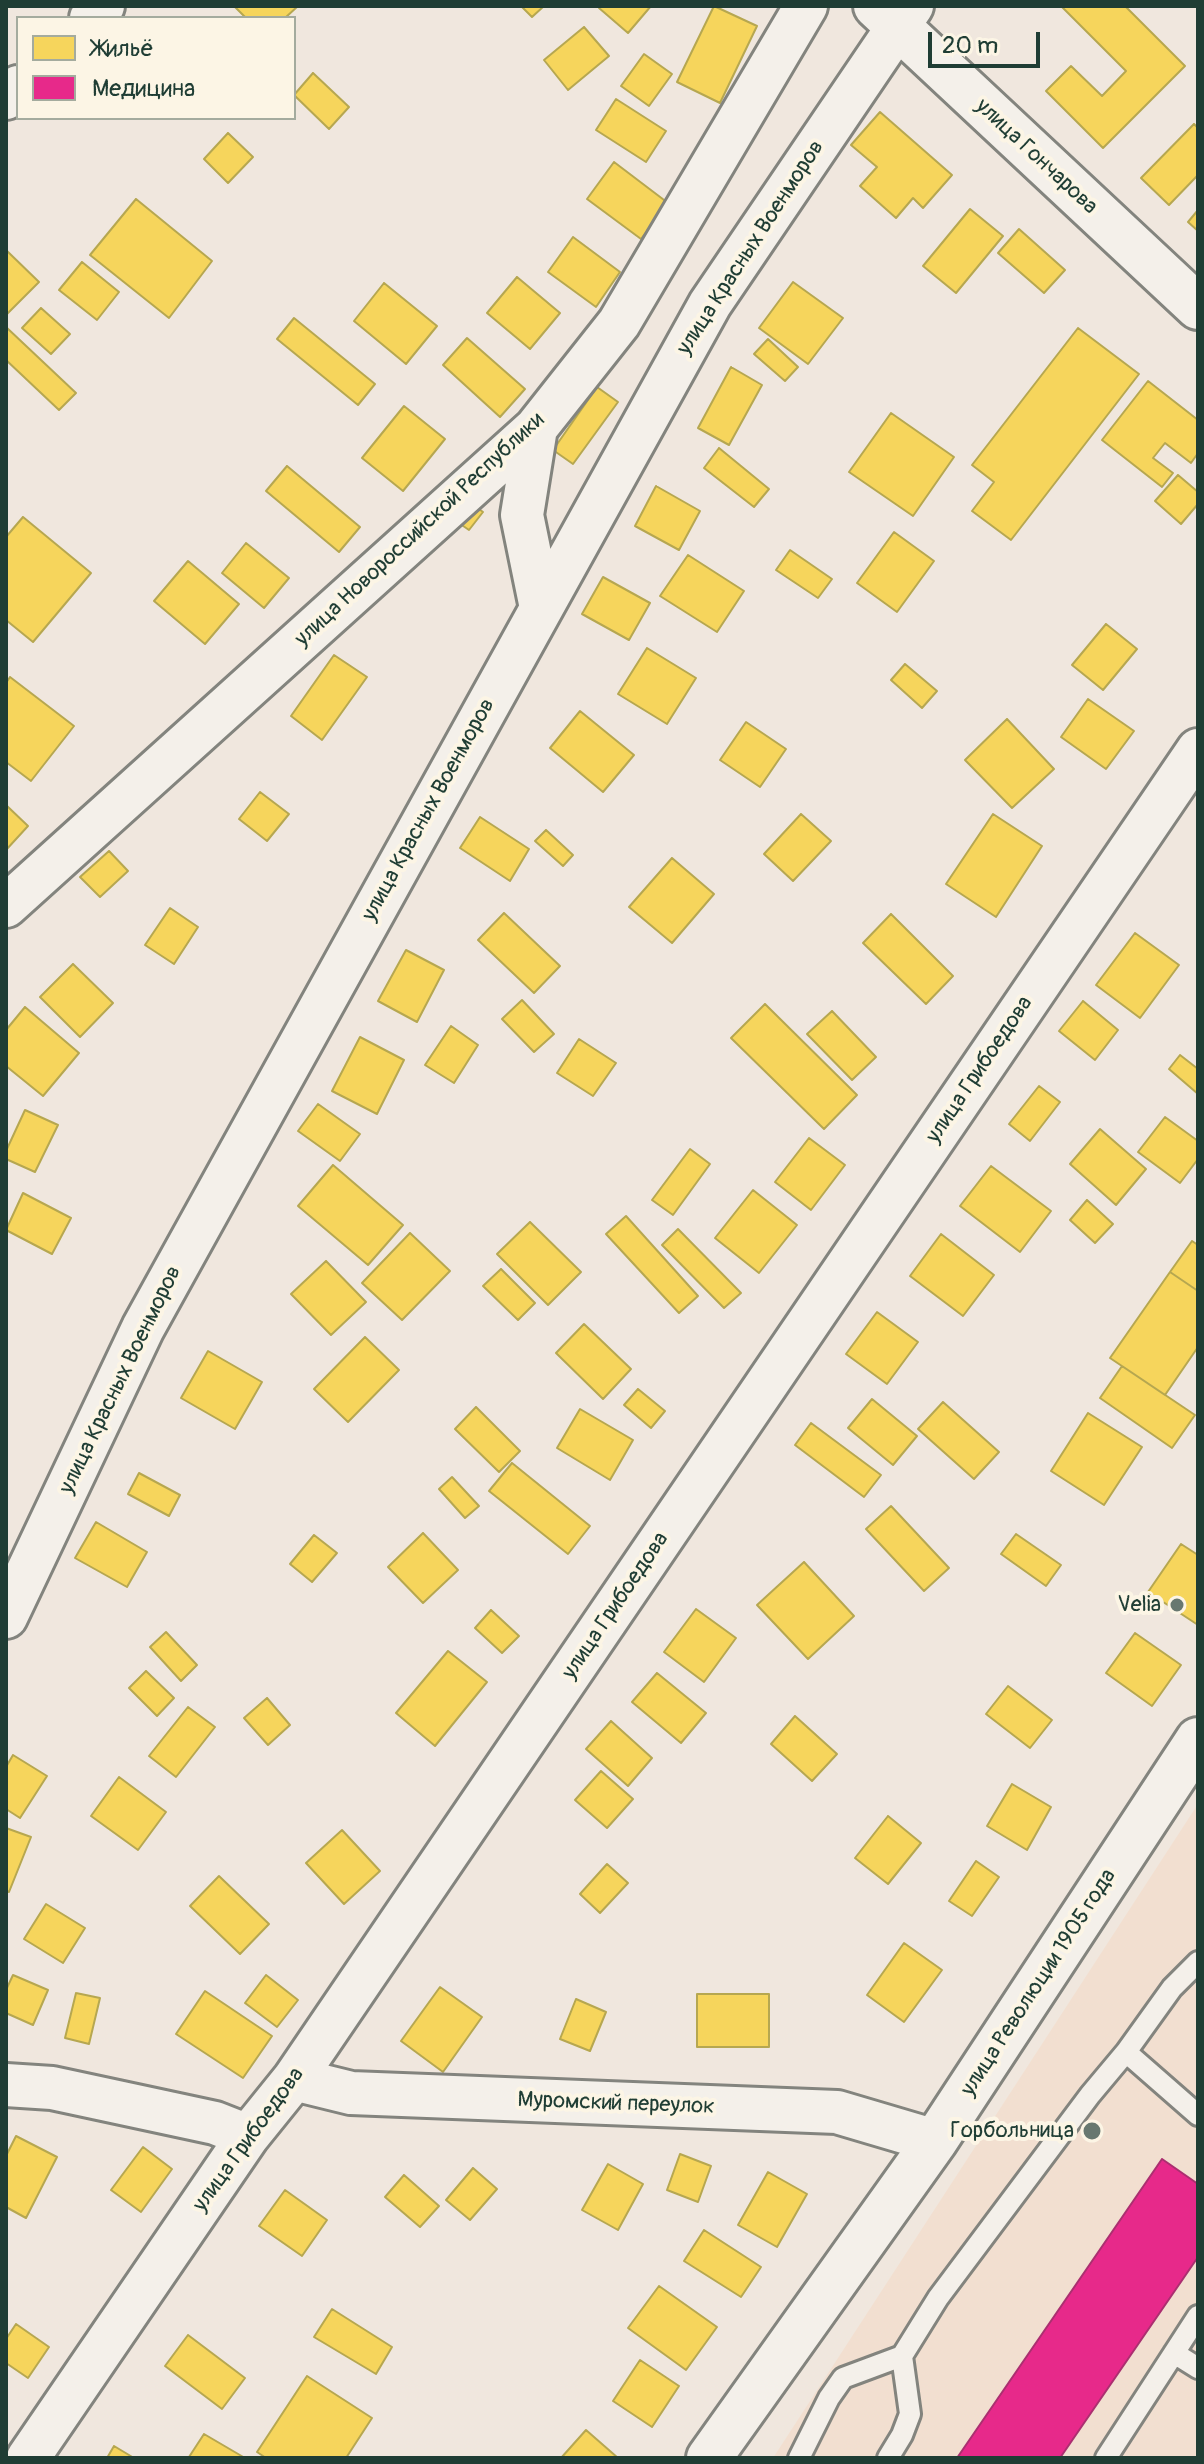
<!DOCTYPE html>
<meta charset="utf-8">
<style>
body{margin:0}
#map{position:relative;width:1204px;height:2464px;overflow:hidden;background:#f0e7de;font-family:Pangolin,sans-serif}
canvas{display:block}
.frame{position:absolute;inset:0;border:8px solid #1f3d34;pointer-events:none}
.legend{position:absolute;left:16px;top:16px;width:280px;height:104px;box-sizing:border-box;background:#fcf5e5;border:2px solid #a4ab9e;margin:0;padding:10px 14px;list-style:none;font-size:24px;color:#1f3d34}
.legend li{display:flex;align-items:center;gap:16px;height:40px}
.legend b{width:40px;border:2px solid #a4ab9e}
.scale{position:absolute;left:928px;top:32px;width:112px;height:36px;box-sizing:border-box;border:4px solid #1f3d34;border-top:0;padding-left:10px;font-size:24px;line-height:28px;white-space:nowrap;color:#1f3d34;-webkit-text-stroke:6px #fcf5e5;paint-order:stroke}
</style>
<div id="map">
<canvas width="1204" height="2464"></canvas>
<div class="frame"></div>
<ul class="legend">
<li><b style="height:22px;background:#f6d55c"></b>Жильё</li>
<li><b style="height:22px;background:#e7298a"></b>Медицина</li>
</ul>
<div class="scale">20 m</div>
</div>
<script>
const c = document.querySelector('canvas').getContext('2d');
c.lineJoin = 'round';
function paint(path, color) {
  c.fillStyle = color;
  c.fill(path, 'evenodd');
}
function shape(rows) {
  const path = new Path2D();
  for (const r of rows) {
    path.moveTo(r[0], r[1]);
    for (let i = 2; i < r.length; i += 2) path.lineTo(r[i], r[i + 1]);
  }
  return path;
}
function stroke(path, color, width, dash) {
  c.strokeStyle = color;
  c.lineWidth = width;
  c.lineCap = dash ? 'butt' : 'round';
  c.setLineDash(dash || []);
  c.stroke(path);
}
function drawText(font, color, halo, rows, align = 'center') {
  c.font = font + ' Pangolin,sans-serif';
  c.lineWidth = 8;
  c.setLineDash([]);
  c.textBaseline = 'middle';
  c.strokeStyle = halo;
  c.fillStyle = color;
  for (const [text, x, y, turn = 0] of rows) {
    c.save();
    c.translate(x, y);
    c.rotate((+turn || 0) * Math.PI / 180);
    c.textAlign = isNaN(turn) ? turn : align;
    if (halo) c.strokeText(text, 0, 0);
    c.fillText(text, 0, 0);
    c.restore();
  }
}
const built = shape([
 [1198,1804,1198,2458,773,2458]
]);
const homes = shape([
 [234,6,298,6,285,18,246,18,234,6],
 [521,6,544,6,532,17,521,6],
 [601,6,651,6,628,33,599,8,601,6],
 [714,6,757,26,720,103,677,82,714,6],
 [1061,6,1125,6,1185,66,1103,148,1046,91,1071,66,1102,96,1126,71,1061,6],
 [584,27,609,56,568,90,544,60,584,27],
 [644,54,672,74,649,106,621,86,644,54],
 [313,73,349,107,329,129,294,95,313,73],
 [616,99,666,131,646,162,596,130,616,99],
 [880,112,952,175,923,208,913,198,896,218,860,186,877,167,851,145,880,112],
 [1194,124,1198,128,1198,175,1169,205,1141,178,1194,124],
 [228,133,253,157,228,183,204,159,228,133],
 [614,162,668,203,641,239,587,199,614,162],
 [136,199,212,261,169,318,90,255,136,199],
 [970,209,1003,236,956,293,923,266,970,209],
 [1198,210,1198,231,1188,222,1198,210],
 [1019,229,1065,270,1044,293,998,253,1019,229],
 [573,237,620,272,596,307,548,272,573,237],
 [6,250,39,282,6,315,6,250],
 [82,262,119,292,97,320,59,290,82,262],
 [517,277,560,313,530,349,487,313,517,277],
 [793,282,843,318,808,364,759,328,793,282],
 [384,283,437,326,406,364,354,321,384,283],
 [41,308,70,334,51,354,22,328,41,308],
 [294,318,375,384,358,405,277,339,294,318],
 [6,327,76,393,59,410,6,360,6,327],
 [1078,328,1139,374,1011,540,972,511,994,482,972,465,1078,328],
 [467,338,525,389,500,417,443,365,467,338],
 [768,339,798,367,785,381,754,354,768,339],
 [731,367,762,385,729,445,698,428,731,367],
 [1148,381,1198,420,1198,453,1191,463,1165,443,1153,458,1173,473,1162,487,1102,440,1148,381],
 [597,387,618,402,573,464,553,450,597,387],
 [404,406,445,439,403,491,362,458,404,406],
 [891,413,954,457,913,516,849,472,891,413],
 [719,448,769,489,754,507,704,468,719,448],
 [287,466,360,527,339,552,266,491,287,466],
 [1178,475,1198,492,1198,504,1181,524,1155,501,1178,475],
 [656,486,700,511,679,550,635,526,656,486],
 [467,500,483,512,469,530,453,519,467,500],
 [23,517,91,573,33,642,6,620,6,537,23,517],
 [894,532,934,561,897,612,857,583,894,532],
 [246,543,289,578,264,608,222,573,246,543],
 [790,550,832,579,818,598,776,570,790,550],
 [688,555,744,591,717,632,660,596,688,555],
 [188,561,239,604,205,644,154,601,188,561],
 [603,577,650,603,629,640,582,614,603,577],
 [1106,624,1137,649,1103,690,1072,665,1106,624],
 [647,648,696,678,667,724,618,694,647,648],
 [334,655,367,677,322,740,291,716,334,655],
 [905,664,937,691,922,708,891,680,905,664],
 [10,677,74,726,31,781,6,762,6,683,10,677],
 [1088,699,1134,731,1106,769,1061,737,1088,699],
 [580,711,634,755,603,792,550,748,580,711],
 [1007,719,1054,769,1012,808,965,760,1007,719],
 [746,722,786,749,760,787,720,760,746,722],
 [260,792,289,814,267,841,239,819,260,792],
 [6,805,28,826,6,850,6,805],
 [801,814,831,841,793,881,764,854,801,814],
 [993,814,1042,846,996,917,946,884,993,814],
 [480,817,529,849,510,881,460,848,480,817],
 [546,830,573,855,563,866,535,841,546,830],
 [109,851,128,871,100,897,80,877,109,851],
 [672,858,714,894,672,943,629,907,672,858],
 [170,908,198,927,174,964,145,945,170,908],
 [504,913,560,966,534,993,478,940,504,913],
 [891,914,953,976,926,1004,863,943,891,914],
 [1135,933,1179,965,1140,1018,1096,985,1135,933],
 [406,950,444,970,417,1022,378,1001,406,950],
 [73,964,113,1003,80,1037,40,997,73,964],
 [522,1000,554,1034,534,1052,502,1019,522,1000],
 [1083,1001,1118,1030,1095,1060,1059,1031,1083,1001],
 [765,1004,857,1095,824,1129,731,1038,765,1004],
 [25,1007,79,1053,43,1096,6,1066,6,1030,25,1007],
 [832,1011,876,1057,852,1080,807,1034,832,1011],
 [451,1026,478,1045,454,1083,425,1065,451,1026],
 [360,1037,404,1060,377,1114,332,1091,360,1037],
 [579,1039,616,1063,593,1096,557,1073,579,1039],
 [1180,1055,1198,1069,1198,1094,1169,1069,1180,1055],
 [1039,1086,1060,1102,1030,1141,1009,1124,1039,1086],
 [318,1104,360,1134,340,1161,298,1131,318,1104],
 [25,1110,58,1125,35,1172,6,1159,6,1151,25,1110],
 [1165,1117,1198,1141,1198,1159,1180,1183,1138,1152,1165,1117],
 [1100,1129,1146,1169,1116,1205,1070,1164,1100,1129],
 [809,1138,845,1165,811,1210,775,1182,809,1138],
 [690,1149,710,1164,673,1215,652,1200,690,1149],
 [333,1165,403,1225,368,1265,298,1206,333,1165],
 [991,1166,1051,1211,1020,1252,960,1206,991,1166],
 [753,1190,797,1225,759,1273,715,1238,753,1190],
 [23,1193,71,1218,52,1254,6,1230,23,1193],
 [1087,1200,1113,1224,1095,1243,1070,1220,1087,1200],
 [626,1216,698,1296,679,1313,606,1234,626,1216],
 [530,1222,581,1272,548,1305,497,1254,530,1222],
 [678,1229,741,1293,724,1308,662,1245,678,1229],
 [410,1233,450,1271,402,1320,362,1283,410,1233],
 [941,1234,994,1275,963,1316,910,1276,941,1234],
 [1192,1241,1198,1245,1198,1291,1170,1272,1192,1241],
 [326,1261,366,1302,331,1335,291,1294,326,1261],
 [501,1269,535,1303,518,1320,483,1286,501,1269],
 [1170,1272,1198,1291,1198,1347,1165,1395,1110,1358,1170,1272],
 [877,1312,918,1342,887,1384,846,1354,877,1312],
 [584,1324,631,1369,603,1399,556,1353,584,1324],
 [365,1337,399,1370,348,1422,314,1389,365,1337],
 [208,1351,262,1382,235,1429,181,1398,208,1351],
 [1122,1366,1195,1415,1172,1448,1100,1398,1122,1366],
 [638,1389,665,1411,651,1428,624,1405,638,1389],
 [872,1399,917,1436,893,1465,848,1428,872,1399],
 [943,1402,999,1452,974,1479,918,1429,943,1402],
 [476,1407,520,1451,499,1472,455,1429,476,1407],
 [580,1409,633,1440,610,1480,557,1448,580,1409],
 [1088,1413,1142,1447,1104,1505,1051,1471,1088,1413],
 [811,1423,881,1475,864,1497,795,1445,811,1423],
 [512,1463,590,1526,568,1554,489,1491,512,1463],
 [139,1473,180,1495,169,1516,128,1494,139,1473],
 [452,1477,479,1506,465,1518,439,1489,452,1477],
 [891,1506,949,1568,924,1591,866,1529,891,1506],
 [96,1522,147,1552,127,1587,75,1558,96,1522],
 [423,1533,458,1570,423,1603,388,1567,423,1533],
 [1016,1534,1061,1565,1046,1586,1001,1554,1016,1534],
 [314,1535,337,1553,312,1582,290,1564,314,1535],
 [1181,1544,1198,1555,1198,1625,1148,1592,1181,1544],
 [804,1562,854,1616,808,1659,757,1605,804,1562],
 [696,1609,736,1638,704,1682,664,1652,696,1609],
 [491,1610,519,1636,502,1653,475,1628,491,1610],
 [166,1632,197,1665,181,1681,150,1647,166,1632],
 [1135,1633,1181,1665,1152,1706,1106,1673,1135,1633],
 [448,1651,487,1682,435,1746,396,1713,448,1651],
 [146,1671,174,1698,157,1716,129,1688,146,1671],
 [657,1673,706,1713,681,1743,632,1702,657,1673],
 [1008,1686,1052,1720,1030,1748,986,1714,1008,1686],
 [267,1698,290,1725,268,1745,244,1718,267,1698],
 [188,1707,215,1727,176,1777,149,1756,188,1707],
 [795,1716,837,1754,812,1781,771,1744,795,1716],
 [611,1721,652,1758,628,1786,586,1749,611,1721],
 [13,1755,47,1776,20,1818,6,1809,6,1767,13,1755],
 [601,1771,633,1799,607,1828,575,1800,601,1771],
 [119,1777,166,1812,138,1850,91,1816,119,1777],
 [1012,1784,1051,1807,1027,1850,987,1826,1012,1784],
 [888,1816,921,1843,888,1884,855,1858,888,1816],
 [6,1828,31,1837,9,1892,6,1891,6,1828],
 [342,1830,380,1871,344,1904,306,1863,342,1830],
 [976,1861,999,1877,972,1916,949,1901,976,1861],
 [607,1864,628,1883,600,1913,580,1894,607,1864],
 [219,1876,269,1924,240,1954,190,1906,219,1876],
 [46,1904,85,1928,63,1963,24,1939,46,1904],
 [904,1943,942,1970,904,2022,867,1995,904,1943],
 [13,1975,48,1990,33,2025,6,2013,6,1990,13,1975],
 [266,1975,298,2000,277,2027,245,2003,266,1975],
 [440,1987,482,2017,443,2072,401,2041,440,1987],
 [205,1991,272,2036,243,2078,176,2034,205,1991],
 [76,1993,100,1998,89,2044,65,2038,76,1993],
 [697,1994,769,1994,769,2047,697,2047,697,1994],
 [576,1999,606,2012,590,2051,560,2039,576,1999],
 [16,2136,57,2157,26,2218,6,2207,6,2156,16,2136],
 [143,2147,172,2169,141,2212,111,2190,143,2147],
 [680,2154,711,2166,698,2202,667,2190,680,2154],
 [608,2164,643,2184,618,2230,582,2210,608,2164],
 [473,2168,497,2189,470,2220,446,2200,473,2168],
 [768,2172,807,2194,777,2247,738,2225,768,2172],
 [404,2175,439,2206,420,2227,385,2197,404,2175],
 [285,2190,327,2220,302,2256,259,2226,285,2190],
 [704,2230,761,2267,741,2297,684,2261,704,2230],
 [659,2286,717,2327,686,2370,628,2328,659,2286],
 [332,2309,392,2347,376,2374,314,2337,332,2309],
 [16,2324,49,2347,28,2378,6,2363,6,2339,16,2324],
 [188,2335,245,2378,222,2409,165,2366,188,2335],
 [640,2360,679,2386,652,2427,613,2401,640,2360],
 [307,2376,372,2418,346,2458,266,2458,257,2452,307,2376],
 [586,2430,618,2458,561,2458,586,2430],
 [204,2434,245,2458,189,2457,204,2434],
 [114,2446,134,2458,107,2458,114,2446]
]);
const health = shape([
 [1162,2159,1198,2184,1198,2257,1060,2458,957,2458,1162,2159]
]);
const lane = shape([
 [1126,2052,1198,2115],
 [1174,2353,1198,2368],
 [799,2458,829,2398,843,2378,902,2356],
 [888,2458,902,2435,910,2414,902,2356,938,2298,1090,2095,1126,2052,1172,1988,1198,1962],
 [1106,2458,1198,2316]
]);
const street = shape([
 [91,18,103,6],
 [6,98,18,87],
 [536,428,522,515,541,608],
 [6,906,536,428,619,323,806,6],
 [6,1617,143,1328,710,304,912,6],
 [294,2079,351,2093,837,2112,935,2141],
 [6,2085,52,2088,215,2123,248,2136],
 [28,2458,248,2136,294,2079,1198,750]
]);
const secondary = shape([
 [876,6,1198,307],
 [709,2458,935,2141,1198,1740]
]);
const markers = [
 [1177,1605,8,"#687870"],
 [1092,2131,10,"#687870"]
];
const streetNames = [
 ["улица Гончарова",1036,157,43],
 ["улица Красных Военморов",751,248,-57],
 ["улица Новороссийской Республики",420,530,-43],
 ["улица Красных Военморов",429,810,-61],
 ["улица Грибоедова",980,1070,-56],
 ["улица Красных Военморов",121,1380,-64],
 ["улица Грибоедова",616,1606,-56],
 ["улица Революции 1905 года",1039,1983,-57],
 ["Муромский переулок",616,2104,2],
 ["улица Грибоедова",249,2140,-54]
];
const poiNames = [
 ["Velia",1161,1605],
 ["Горбольница",1074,2131]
];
paint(built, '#f2dfd0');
paint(homes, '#f6d55c');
stroke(homes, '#b6a750', 2);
paint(health, '#e7298a');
stroke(health, '#ab2f70', 2);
stroke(lane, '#83847e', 26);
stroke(street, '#83847e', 48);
stroke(secondary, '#83847e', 50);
stroke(lane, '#f4f0ea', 20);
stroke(street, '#f4f0ea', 42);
stroke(secondary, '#f4f0ea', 44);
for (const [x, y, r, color] of markers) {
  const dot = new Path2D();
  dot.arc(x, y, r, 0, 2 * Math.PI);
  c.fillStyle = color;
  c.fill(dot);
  stroke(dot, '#fcf5e5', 3);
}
drawText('22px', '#1f3d34', '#fcf5e5', streetNames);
drawText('22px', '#1f3d34', '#fcf5e5', poiNames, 'right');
</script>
